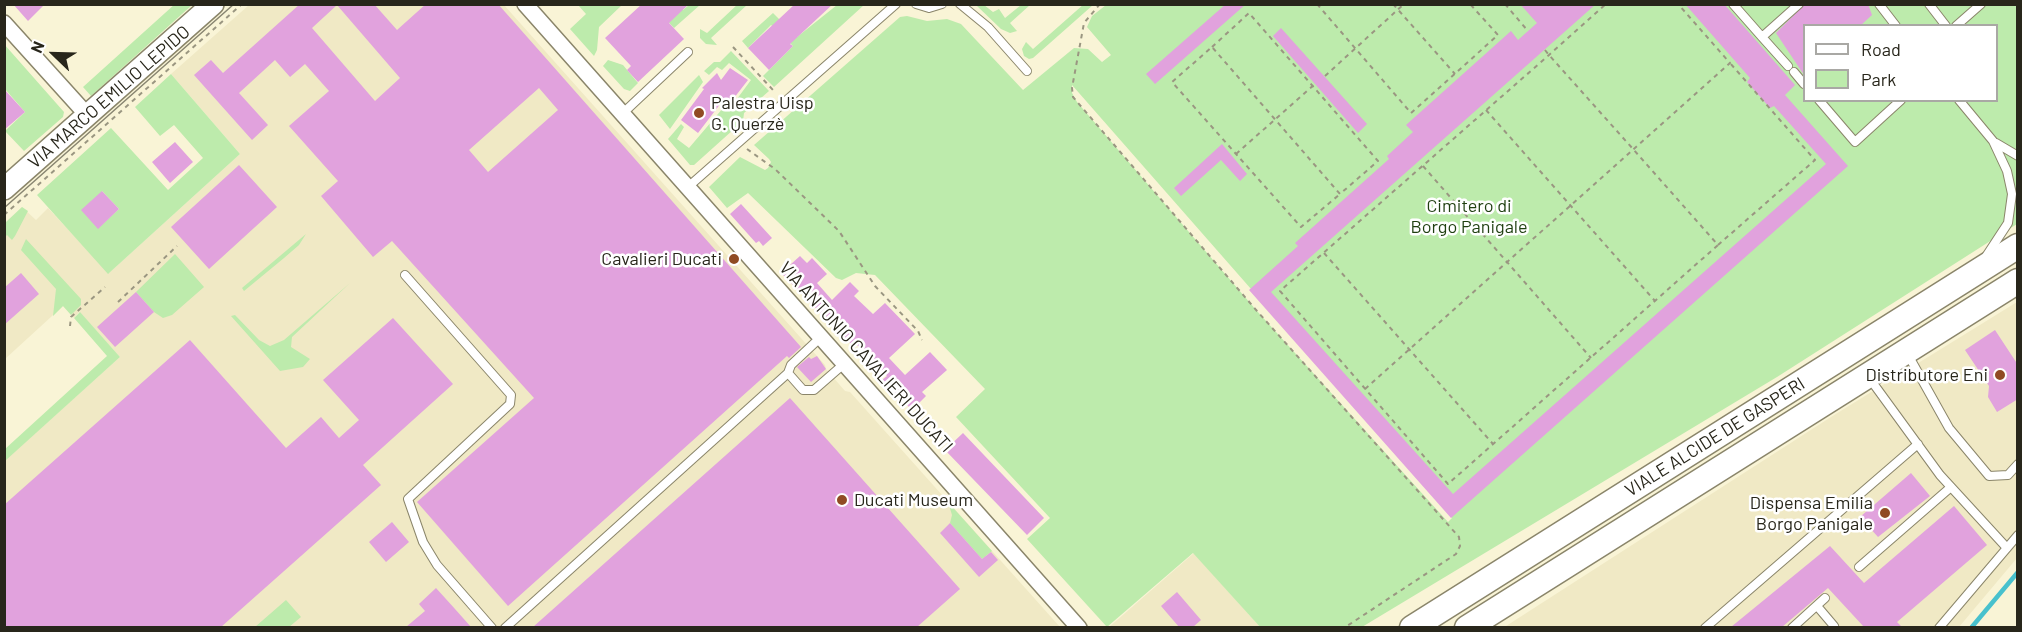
<!DOCTYPE html>
<meta charset="utf-8">
<style>
body{margin:0}
#map{position:relative;width:2022px;height:632px;overflow:hidden;background:#f9f4d6;font-family:Barlow,sans-serif}
canvas{display:block}
.frame{position:absolute;inset:0;border:6px solid #28261b;pointer-events:none}
.legend{position:absolute;left:1803px;top:24px;width:195px;height:78px;box-sizing:border-box;background:#fff;border:2px solid #a9a8a4;margin:0;padding:8px 10px;list-style:none;font-size:18px;color:#28261b}
.legend li{display:flex;align-items:center;gap:12px;height:30px}
.legend b{width:30px;border:2px solid #a9a8a4}
.north{position:absolute;left:24px;top:24px;width:60px;height:60px;-webkit-text-stroke:4px #fff;paint-order:stroke;rotate:293deg;font-size:16px;font-weight:700;line-height:24px;text-align:center;color:#28261b}
.north::after{content:'';display:block;margin:auto;width:21px;height:27px;background:#28261b;clip-path:polygon(50% 0,100% 100%,50% 72%,0 100%)}
</style>
<div id="map">
<canvas width="2022" height="632"></canvas>
<div class="frame"></div>
<ul class="legend">
<li><b style="height:8px;background:#fff"></b>Road</li>
<li><b style="height:16px;background:#bdebac"></b>Park</li>
</ul>
<div class="north">N</div>
</div>
<script>
const c = document.querySelector('canvas').getContext('2d');
c.lineJoin = 'round';
function paint(path, color) {
  c.fillStyle = color;
  c.fill(path, 'evenodd');
}
function shape(rows) {
  const path = new Path2D();
  for (const r of rows) {
    path.moveTo(r[0], r[1]);
    for (let i = 2; i < r.length; i += 2) path.lineTo(r[i], r[i + 1]);
  }
  return path;
}
function stroke(path, color, width, dash) {
  c.strokeStyle = color;
  c.lineWidth = width;
  c.lineCap = dash ? 'butt' : 'round';
  c.setLineDash(dash || []);
  c.stroke(path);
}
function drawText(font, color, halo, rows, align = 'center') {
  c.font = font + ' Barlow,sans-serif';
  c.lineWidth = 5;
  c.setLineDash([]);
  c.textBaseline = 'middle';
  c.strokeStyle = halo;
  c.fillStyle = color;
  for (const [text, x, y, turn = 0] of rows) {
    c.save();
    c.translate(x, y);
    c.rotate((+turn || 0) * Math.PI / 180);
    c.textAlign = isNaN(turn) ? turn : align;
    if (halo) c.strokeText(text, 0, 0);
    c.fillText(text, 0, 0);
    c.restore();
  }
}
const built = shape([
 [249,5,504,5,825,365,826,369,845,391,850,392,1060,627,5,627,4,461,120,357,79,312,74,318,63,306,5,359,5,223,22,207,36,220,48,208,109,273,240,154,171,74],
 [2017,302,2017,558,1959,627,1503,628,1831,417],
 [1194,553,1260,627,1108,628]
]);
const green = shape([
 [175,4,192,5,91,96,83,87],
 [738,4,747,5,711,38,717,45,706,44,700,38,700,29,707,33],
 [1084,4,1093,5,1033,58,1029,59,1024,56,1022,49,1026,42,1033,49],
 [578,5,622,5,599,27,597,50,594,56,570,29,586,14],
 [652,5,677,5,683,10,689,5,700,5,674,28],
 [837,5,864,5,774,87,763,76,793,46,771,25,748,48,742,41,773,13,797,37],
 [979,5,984,5,993,12,999,9,1005,18,1021,5,1030,5,1010,23,1017,31,1010,33,1001,29,977,6],
 [1106,5,2017,5,2017,224,1777,377,1362,627,1260,627,1193,553,1107,627,1027,539,1050,518,956,417,985,389,875,275,856,273,842,280,836,278,748,193,727,208,709,187,740,157,765,170,768,168,771,162,769,159,754,145,900,17,907,16,927,21,947,19,961,24,1023,90,1074,48,1088,49,1102,62,1111,55,1087,27,1092,16],
 [1804,26,1996,26,1996,100,1804,100],
 [1072,85,1452,518,1448,522,1257,311,1077,102,1072,93],
 [4,44,64,112,63,117,24,151,5,131,25,112,5,89],
 [731,51,769,91,744,113,743,121,694,165,690,165,668,139,681,124,684,127,677,139,689,148,723,108,728,111,751,80,729,63,722,70,717,67,709,75,704,71,714,62,720,62],
 [608,60,623,65,638,83,630,91,624,89,603,66],
 [171,74,240,154,108,274,37,195,111,128,168,190,203,158,174,125,160,136,135,107],
 [102,191,119,209,98,228],
 [699,75,703,82,670,129,659,115],
 [22,207,28,211,15,236,12,240,7,235,5,237,5,223],
 [306,234,299,245,284,258,244,291,242,288],
 [26,239,81,299,81,305,71,315,63,306,53,316,56,289,21,250],
 [175,254,204,287,172,315,163,318,154,312,136,292],
 [350,283,292,337,291,347,310,359,303,367,280,371,231,316,235,315,259,340,270,346,284,340],
 [80,312,120,357,5,461,5,449,107,356,74,318],
 [948,502,992,551,982,559,950,523,952,515],
 [286,600,301,617,289,627,255,627]
]);
const stream = shape([
 [1971,628,2018,572]
]);
const building = shape([
 [13,4,45,4,28,21],
 [300,4,374,4,397,30,426,4,498,4,801,347,789,358,787,356,508,606,417,502,534,398,392,241,373,257,321,196,338,181,289,126,329,91,305,64,290,77,275,60,239,93,268,125,252,140,194,75,211,60,223,73],
 [337,5,400,78,375,101,312,28],
 [539,88,558,110,488,172,469,150],
 [642,4,689,4,669,23,684,39,638,82,627,70,631,66,605,38],
 [795,4,833,4,790,44,793,46,769,70,748,48],
 [1226,4,1246,4,1155,84,1146,74],
 [1520,4,1596,4,1271,292,1453,494,1826,164,1774,106,1770,108,1747,82,1750,78,1685,4,1724,4,1795,85,1785,95,1848,166,1451,518,1249,290,1298,246,1295,243,1389,159,1387,156,1413,132,1406,125,1511,31,1518,40,1537,23],
 [1805,4,1868,4,1872,15,1860,26,1804,26,1804,75,1776,33],
 [1281,28,1367,124,1358,133,1273,36],
 [730,68,748,80,727,107,721,103,698,133,681,120,704,89,702,88,717,73,721,80],
 [4,89,25,112,4,130],
 [175,142,193,162,170,183,152,162],
 [1222,144,1247,174,1240,181,1221,160,1181,196,1174,188],
 [239,165,277,207,209,269,171,227],
 [102,191,119,209,98,229,81,210],
 [741,204,772,238,763,246,759,241,756,243,730,214],
 [800,256,807,263,812,258,827,274,817,283,832,300,850,282,859,291,854,296,873,314,885,303,915,334,889,358,905,375,930,352,947,370,922,392,926,396,912,410,882,380,887,376,857,345,854,347,781,273],
 [21,273,39,294,4,325,4,288],
 [136,292,154,312,115,347,97,327],
 [393,318,453,384,363,465,381,485,221,627,4,627,4,505,190,340,286,448,321,417,339,438,359,420,323,380],
 [1995,330,2018,365,2018,399,1997,412,1988,397,1989,386,1965,350],
 [817,356,826,369,811,382,797,367,809,357,811,359],
 [790,398,960,589,917,627,533,627],
 [963,433,1044,518,1027,535,945,450],
 [1911,473,1930,496,1878,537,1860,517],
 [1954,506,1987,545,1897,622,1902,627,1864,627,1828,588,1782,627,1731,627,1830,546,1864,583],
 [392,522,409,542,386,562,369,542],
 [950,523,982,559,991,552,998,560,979,577,940,533],
 [436,588,455,609,471,627,406,627,425,611,419,604],
 [1177,592,1201,620,1193,627,1179,627,1161,606]
]);
const path = shape([
 [1100,4,1084,23,1072,88,1073,97,1257,311,1459,537,1460,546,1456,554,1344,628],
 [1317,4,1411,113,1498,35,1470,4],
 [1393,4,1455,74],
 [1505,4,1528,31],
 [733,47,773,90],
 [1212,47,1249,13,1378,161,1340,194,1212,47,1172,82,1301,227,1340,194],
 [1545,50,1549,55,1633,149,1718,245,1448,484,1280,291,1549,55,1606,4],
 [1325,76,1404,4],
 [1486,110,1655,301],
 [747,149,775,169,839,231,875,286,918,331,922,340],
 [1236,154,1315,84],
 [1423,166,1591,358],
 [4,215,242,4],
 [1718,245,1815,160,1730,63],
 [1324,253,1493,444],
 [118,302,177,246],
 [70,326,71,317,105,287],
 [1365,389,1730,63,1678,4]
]);
const service = shape([
 [916,4,929,8,942,4],
 [960,4,988,27,1027,71],
 [1733,4,1762,37],
 [1879,4,1896,26],
 [1929,4,1946,26],
 [1956,26,1981,4],
 [1788,66,1762,37,1799,4],
 [1794,72,1804,84],
 [1819,100,1855,142,1901,100],
 [1959,100,1993,141,2007,171,2012,194,2008,223,1987,255],
 [622,114,688,52],
 [1996,143,2018,156],
 [688,187,896,4],
 [405,275,511,395,510,404,408,499,423,542,437,565,492,628],
 [1907,353,1949,428,1989,476,2008,475,2018,464],
 [788,373,803,390,814,390,845,363],
 [1870,379,1940,475,2007,548],
 [1859,567,1951,487],
 [1817,606,1834,626,1832,628],
 [505,628,788,373,791,365,821,337],
 [1705,628,1918,444],
 [1792,628,1825,598],
 [1939,628,2018,535]
]);
const minor = shape([
 [525,4,1079,628],
 [4,23,88,116]
]);
const secondary = shape([
 [4,189,213,4]
]);
const primary = shape([
 [1412,628,2018,246],
 [1467,628,2018,281]
]);
const tram = shape([
 [4,208,234,4]
]);
const markers = [
 [699,113,6,"#904b23"],
 [734,259,6,"#904b23"],
 [2000,375,6,"#904b23"],
 [842,500,6,"#904b23"],
 [1885,513,6,"#904b23"]
];
const streetNames = [
 ["VIA MARCO EMILIO LEPIDO",109,97,-41],
 ["VIA ANTONIO CAVALIERI DUCATI",866,357,48],
 ["VIALE ALCIDE DE GASPERI",1715,437,-32]
];
const poiNames = [
 ["Palestra Uisp",711,103,"left"],
 ["G. Querzè",711,124,"left"],
 ["Cavalieri Ducati",722,259],
 ["Distributore Eni",1988,375],
 ["Ducati Museum",854,500,"left"],
 ["Dispensa Emilia",1873,503],
 ["Borgo Panigale",1873,524]
];
const parkNames = [
 ["Cimitero di",1469,206],
 ["Borgo Panigale",1469,227]
];
paint(built, '#f0e9c5');
paint(green, '#bdebac');
stroke(stream, '#48c1cd', 4.5);
paint(building, '#e1a2dd');
stroke(service, '#8a856a', 10);
stroke(minor, '#8a856a', 18);
stroke(secondary, '#8a856a', 24);
stroke(primary, '#8a856a', 27);
stroke(path, '#9a9681', 2, [4.5, 4.5]);
stroke(service, '#fff', 8);
stroke(minor, '#fff', 15);
stroke(secondary, '#fff', 21);
stroke(primary, '#fff', 24);
stroke(tram, '#888571', 1.5);
for (const [x, y, r, color] of markers) {
  const dot = new Path2D();
  dot.arc(x, y, r, 0, 2 * Math.PI);
  c.fillStyle = color;
  c.fill(dot);
  stroke(dot, '#fff', 2);
}
drawText('18px', '#28261b', '#fff', streetNames);
drawText('18px', '#28261b', '#fff', poiNames, 'right');
drawText('18px', '#1f3f10', '#fff', parkNames);
</script>
